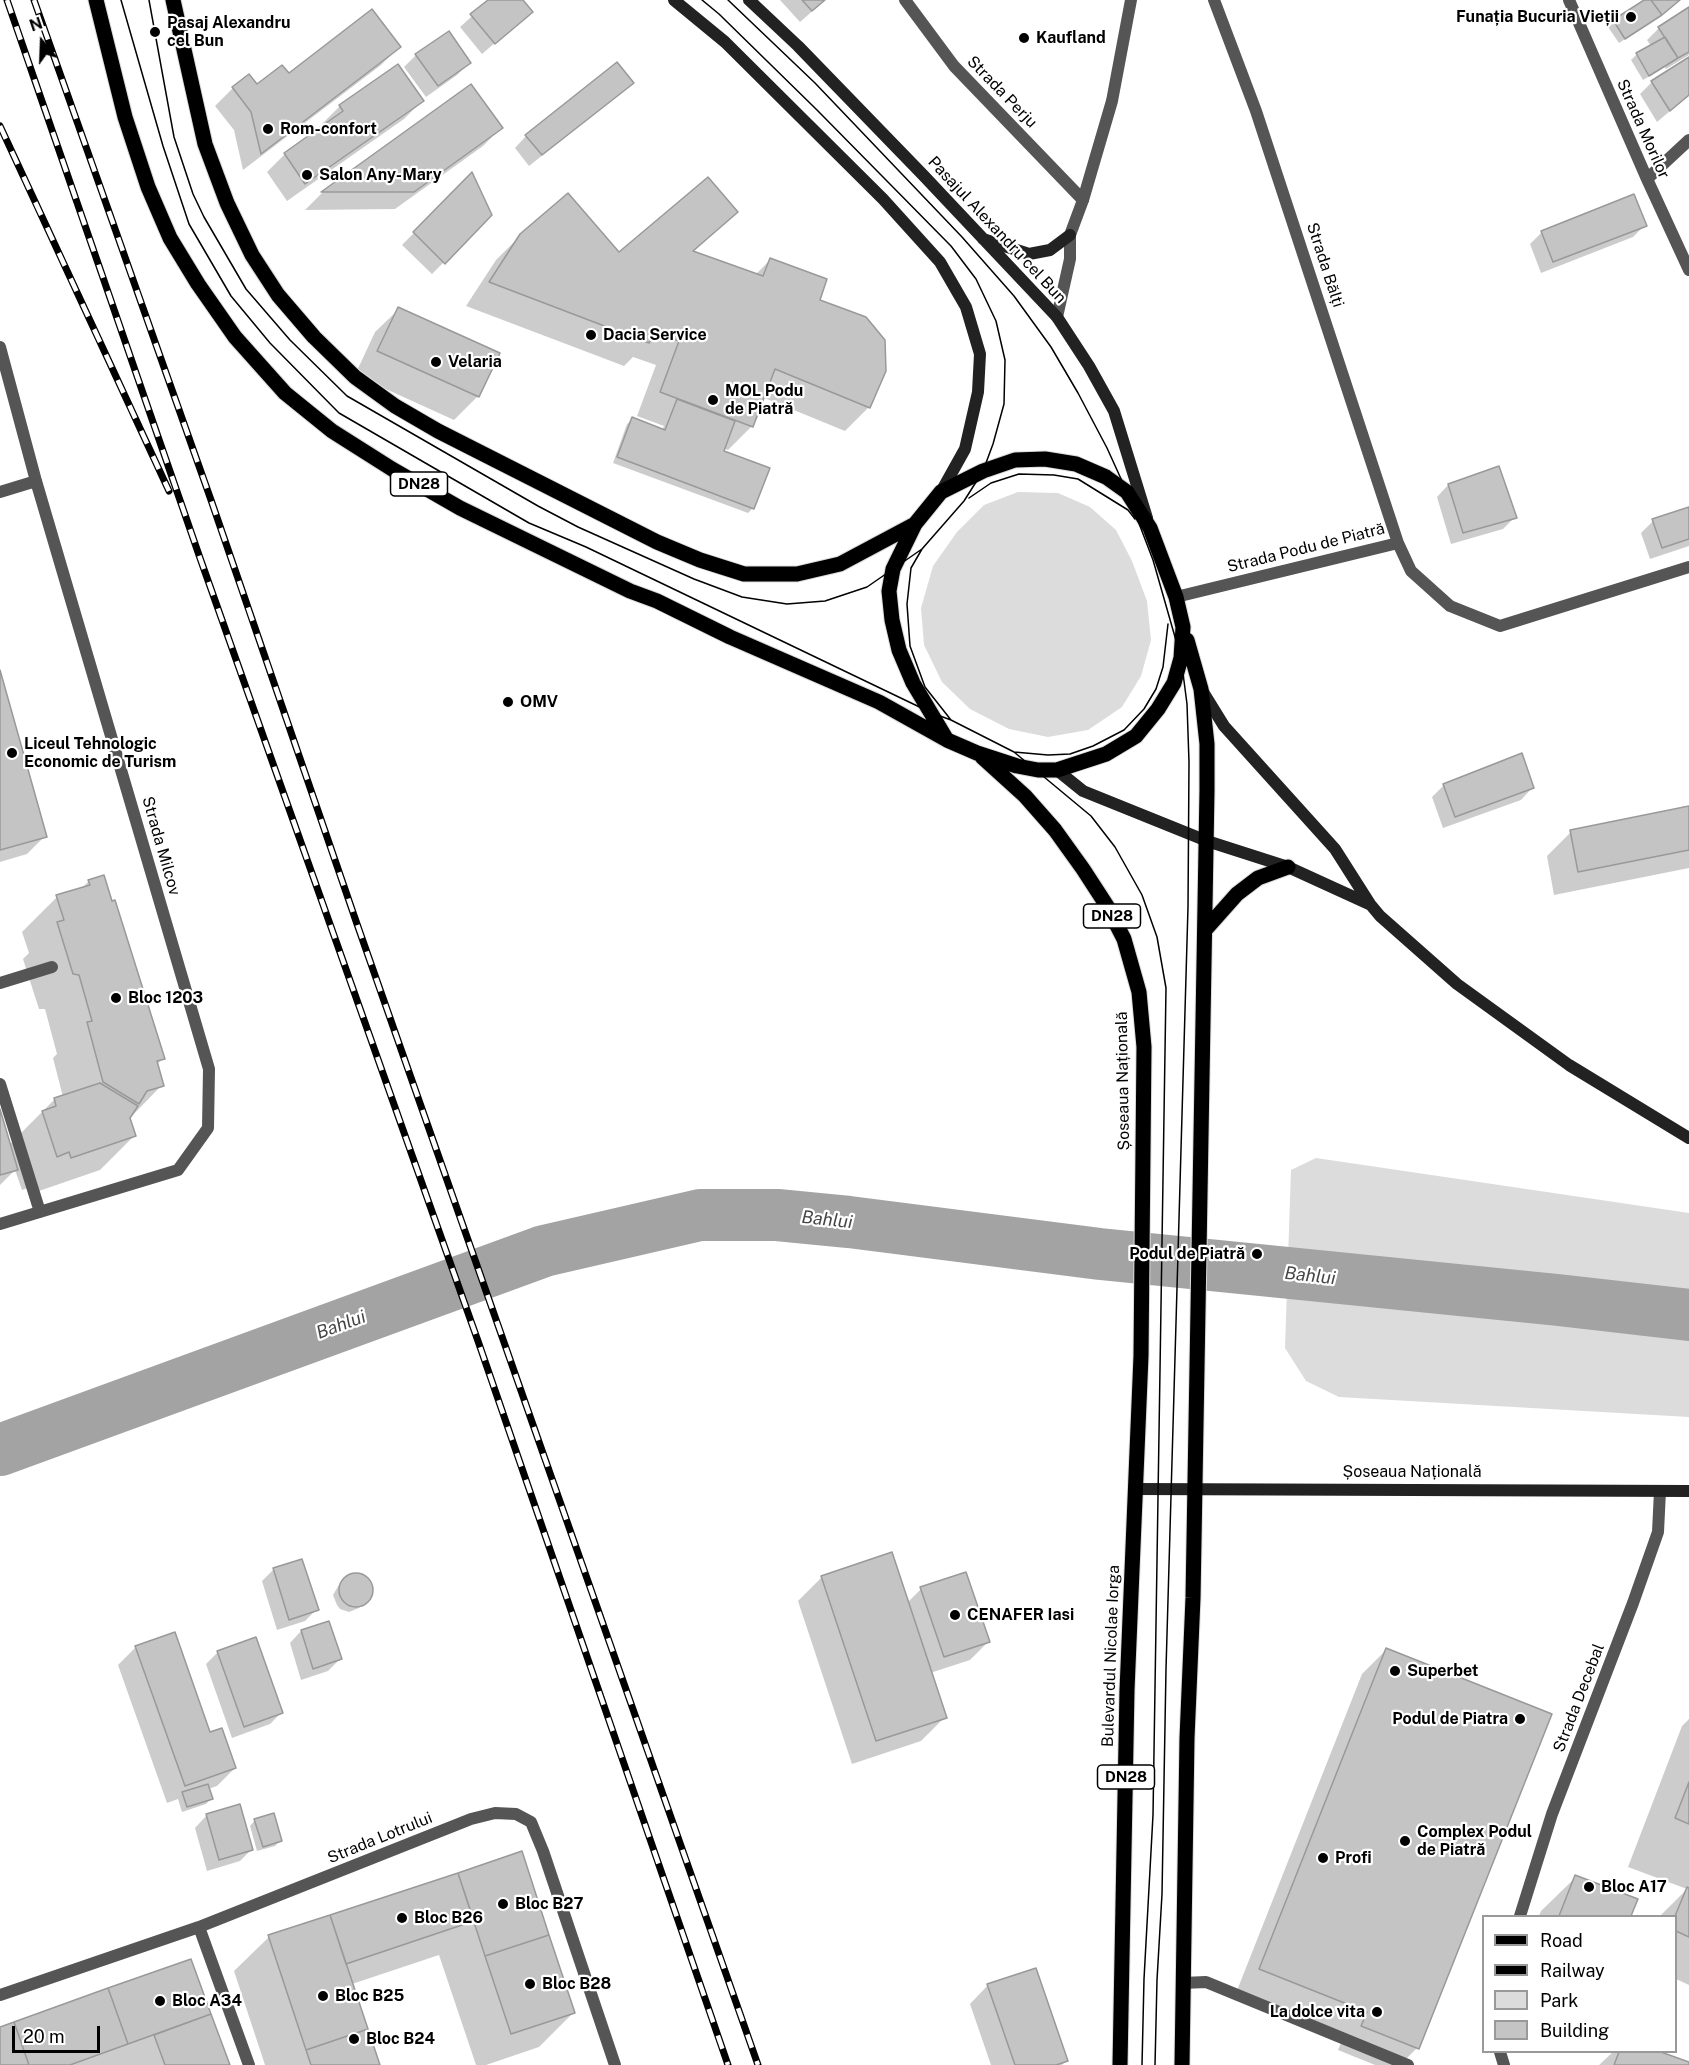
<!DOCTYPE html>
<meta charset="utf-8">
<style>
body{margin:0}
#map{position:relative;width:1689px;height:2065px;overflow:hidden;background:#fff;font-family:"Public Sans",sans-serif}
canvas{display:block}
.legend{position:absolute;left:1482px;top:1915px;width:195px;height:138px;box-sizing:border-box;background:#fff;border:2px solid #999;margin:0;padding:8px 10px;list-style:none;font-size:18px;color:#000}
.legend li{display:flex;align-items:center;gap:12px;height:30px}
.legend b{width:30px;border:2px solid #999}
.north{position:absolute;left:12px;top:12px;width:60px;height:60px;-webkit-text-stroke:4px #fff;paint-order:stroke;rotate:341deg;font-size:16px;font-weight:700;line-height:24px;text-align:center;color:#000}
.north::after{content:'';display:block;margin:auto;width:21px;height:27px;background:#000;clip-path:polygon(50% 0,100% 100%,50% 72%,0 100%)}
.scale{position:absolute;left:12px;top:2026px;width:88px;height:27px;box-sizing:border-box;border:3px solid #000;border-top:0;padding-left:8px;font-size:18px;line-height:21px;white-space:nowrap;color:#000;-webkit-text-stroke:4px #fff;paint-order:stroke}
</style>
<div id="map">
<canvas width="1689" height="2065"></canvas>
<ul class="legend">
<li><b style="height:8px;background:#000"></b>Road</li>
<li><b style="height:8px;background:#000"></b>Railway</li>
<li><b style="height:16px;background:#dcdcdc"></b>Park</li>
<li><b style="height:16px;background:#c4c4c4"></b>Building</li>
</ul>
<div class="north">N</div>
<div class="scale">20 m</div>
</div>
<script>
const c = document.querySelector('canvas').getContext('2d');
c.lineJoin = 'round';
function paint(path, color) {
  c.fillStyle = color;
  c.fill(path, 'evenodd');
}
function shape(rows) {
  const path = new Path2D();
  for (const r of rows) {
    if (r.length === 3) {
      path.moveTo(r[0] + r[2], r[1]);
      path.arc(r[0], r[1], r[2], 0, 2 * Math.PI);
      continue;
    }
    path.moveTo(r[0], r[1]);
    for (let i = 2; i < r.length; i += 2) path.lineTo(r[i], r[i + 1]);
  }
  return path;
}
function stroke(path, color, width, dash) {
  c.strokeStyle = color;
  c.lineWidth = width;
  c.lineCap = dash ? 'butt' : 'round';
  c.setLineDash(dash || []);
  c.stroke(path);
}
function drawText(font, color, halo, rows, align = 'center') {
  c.font = font + ' "Public Sans",sans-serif';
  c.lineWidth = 4.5;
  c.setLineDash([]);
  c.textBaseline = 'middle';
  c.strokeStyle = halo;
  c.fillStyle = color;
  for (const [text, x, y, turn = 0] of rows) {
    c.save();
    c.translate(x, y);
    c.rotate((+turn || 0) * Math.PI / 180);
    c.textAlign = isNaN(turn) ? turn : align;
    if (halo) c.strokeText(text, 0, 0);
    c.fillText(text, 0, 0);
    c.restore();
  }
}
const green = shape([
 [1018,492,1058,493,1090,507,1116,530,1132,561,1147,601,1151,640,1141,676,1122,707,1088,730,1048,737,1009,729,970,709,942,682,924,645,921,608,933,566,957,532,984,505],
 [1316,1158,1689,1213,1689,1417,1339,1397,1306,1381,1285,1348,1291,1170]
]);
const shadow = shape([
 [490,0,521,0,531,12,482,54,460,27],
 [780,0,825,0,800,22],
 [1646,0,1678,0,1654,20,1619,43,1608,27],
 [1689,8,1689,55,1666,69,1665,67,1643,80,1631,60,1637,54,1651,46,1647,40,1659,28],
 [399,47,381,65,243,170,234,130,215,106,233,88,257,86,288,75],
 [416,55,469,63,457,75,426,97,404,67],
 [1689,59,1689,95,1657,122,1640,94,1652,82],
 [398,66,422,101,404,119,287,201,267,172,285,154,323,127,322,124,340,106],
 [632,83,620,94,529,166,515,148,526,136],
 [470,86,501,128,483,146,395,209,305,210,322,193],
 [471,175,491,215,432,274,402,245],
 [736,212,693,252,755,275,770,260,818,301,869,407,845,431,762,397,752,426,728,450,723,448,722,452,753,508,748,513,613,463,627,424,633,419,662,430,664,426,637,416,656,365,633,357,624,366,466,306,496,260,521,235,619,254],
 [1645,225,1633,237,1541,273,1530,244,1542,232],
 [399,309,478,396,454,420,355,375,375,332],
 [1448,485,1515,517,1503,529,1451,544,1437,497],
 [1689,508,1689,546,1650,559,1641,533,1653,521],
 [0,675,45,836,27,854,0,862],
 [1444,785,1532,788,1521,800,1443,828,1432,797],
 [1689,808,1689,868,1554,895,1547,856,1571,832],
 [89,881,163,1059,156,1065,162,1085,129,1119,134,1136,100,1170,36,1192,34,1186,22,1190,15,1170,0,1185,0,1114,9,1145,54,1100,63,1097,53,1058,57,1054,45,1009,39,1009,23,959,29,953,22,932,57,897,81,889],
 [301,1561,317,1609,305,1621,277,1630,262,1581,273,1570],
 [354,1574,365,1577,371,1586,369,1598,359,1608,349,1612,340,1609,337,1605,333,1595,340,1583,346,1577],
 [822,1577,907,1603,921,1589,988,1642,970,1660,930,1673,945,1717,921,1741,852,1764,798,1601],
 [301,1631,340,1659,328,1671,301,1680,290,1643],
 [136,1647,209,1734,235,1768,217,1786,208,1789,211,1799,206,1804,182,1812,178,1799,167,1803,118,1665],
 [1386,1650,1417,2048,1400,2065,1375,2065,1338,2050,1344,2036,1236,1993,1362,1674],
 [218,1652,282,1712,270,1724,232,1738,206,1664],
 [1689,1719,1689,1985,1676,1979,1676,1916,1660,1916,1687,1889,1628,1867,1682,1726],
 [239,1806,252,1849,240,1861,207,1871,195,1828,206,1816],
 [255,1820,281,1840,275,1846,257,1851,250,1826],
 [521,1853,574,2012,539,2047,486,2065,476,2065,439,1955,352,1984,378,2065,265,2065,234,1971,269,1937],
 [1576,1877,1636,1899,1629,1916,1539,1916,1541,1911],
 [190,1961,228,2065,0,2065,0,2029],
 [988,1985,1066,2061,1062,2065,991,2065,970,2004],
 [1613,2052,1657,2052,1689,2065,1599,2065]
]);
const river = shape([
 [0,1450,544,1251,700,1215,777,1215,849,1222,1100,1254,1558,1300,1689,1315]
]);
const building = shape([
 [488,0,523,0,533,12,495,44,470,14,488,0],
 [802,0,825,0,812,11,802,0],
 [1644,0,1651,0,1662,15,1625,39,1613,20,1644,0],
 [1651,0,1680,0,1662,15,1651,0],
 [1689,7,1689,52,1678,58,1658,27,1689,7],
 [372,9,401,47,261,154,251,112,232,87,249,74,257,84,282,65,289,73,372,9],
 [449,31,471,63,438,86,415,54,449,31],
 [1665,37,1678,58,1649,76,1636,53,1665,37],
 [1689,57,1689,95,1670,111,1651,81,1689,57],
 [617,62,634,83,542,155,525,135,617,62],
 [398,64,424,101,305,184,284,153,343,111,339,105,398,64],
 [471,84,503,128,414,192,321,192,471,84],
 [472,172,492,215,445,264,413,232,472,172],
 [708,177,738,212,693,251,763,276,770,258,827,279,820,300,866,317,885,340,886,371,870,408,775,369,753,427,660,392,679,341,655,333,649,343,489,282,520,234,568,193,619,252,708,177],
 [1634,194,1647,226,1553,262,1541,231,1634,194],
 [398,307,500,353,479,397,377,351,398,307],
 [677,399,735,421,724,451,770,468,754,509,617,457,632,417,665,430,677,399],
 [1499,466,1517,518,1463,533,1448,484,1499,466],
 [1689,507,1689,539,1662,548,1652,519,1689,507],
 [0,670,47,837,0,850,0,670],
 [1522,753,1534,788,1455,817,1443,784,1522,753],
 [1689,806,1689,850,1578,872,1570,830,1689,806],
 [104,875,112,901,115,900,165,1059,157,1061,164,1086,147,1091,139,1104,103,1082,87,1022,92,1021,79,975,73,974,57,922,64,920,56,895,90,885,88,880,104,875],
 [100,1083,138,1106,130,1118,136,1136,71,1158,69,1152,57,1157,42,1111,56,1106,54,1098,100,1083],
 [0,1109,18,1170,0,1175,0,1109],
 [892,1552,947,1718,876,1741,821,1576,892,1552],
 [302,1559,319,1610,289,1620,273,1568,302,1559],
 [966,1572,990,1642,944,1657,920,1587,966,1572],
 [356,1590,17],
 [329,1621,342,1659,313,1669,301,1630,329,1621],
 [175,1632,210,1732,222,1728,236,1768,185,1786,135,1646,175,1632],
 [256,1637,283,1713,244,1727,217,1651,256,1637],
 [1386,1648,1552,1714,1419,2049,1361,2026,1367,2012,1259,1969,1386,1648],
 [1689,1782,1689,1824,1675,1818,1689,1782],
 [208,1784,213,1799,187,1807,182,1792,208,1784],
 [240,1804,253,1850,219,1860,206,1814,240,1804],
 [274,1813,282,1841,263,1847,254,1819,274,1813],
 [522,1851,549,1935,485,1956,458,1873,522,1851],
 [458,1873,474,1921,346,1964,330,1915,458,1873],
 [1575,1875,1638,1899,1631,1916,1559,1916,1575,1875],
 [1687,1887,1689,1888,1689,1937,1676,1931,1675,1916,1687,1887],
 [330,1915,368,2029,306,2050,268,1935,330,1915],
 [549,1935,575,2013,511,2034,485,1956,549,1935],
 [191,1959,211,2014,128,2044,108,1988,191,1959],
 [1036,1968,1068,2061,1056,2065,1015,2065,987,1984,1036,1968],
 [108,1988,128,2044,70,2065,29,2065,14,2022,108,1988],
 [211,2014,230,2065,165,2065,154,2035,211,2014],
 [14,2022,29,2065,0,2065,0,2027,14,2022],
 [368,2029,380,2065,311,2065,306,2050,368,2029],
 [1619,2052,1661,2052,1689,2062,1689,2065,1614,2065,1619,2052]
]);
const minor = shape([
 [905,0,954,66,1083,200],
 [1214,0,1256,111,1398,543],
 [1569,0,1647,179,1689,270],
 [1647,179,1689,140],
 [0,347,36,481,209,1069,208,1128,178,1170,0,1224],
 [0,492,36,481],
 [1176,597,1398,543,1411,571,1450,606,1500,626,1689,567],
 [0,983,52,967],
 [0,1084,40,1212],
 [1520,1916,1552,1814,1633,1603,1658,1532,1660,1491],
 [199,1927,249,2065],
 [1183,1983,1206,1982,1408,2065],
 [0,1995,199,1927,471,1819,495,1813,516,1814,531,1822,543,1851,615,2065],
 [1500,2052,1504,2065]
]);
const tertiary = shape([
 [1057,317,1070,259,1070,235,1083,200,1112,101,1131,0]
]);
const secondary = shape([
 [674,0,725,42,883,199,940,262,966,307,980,354,978,392,965,449,941,492],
 [749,0,798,46,924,176,1057,317,1089,366,1114,411,1147,518],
 [983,239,1029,254,1050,250,1070,235],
 [1203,692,1224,726,1335,849,1370,904,1380,916,1457,984,1569,1065,1689,1138],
 [1057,770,1083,791,1207,841,1288,867,1369,904],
 [1135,1489,1689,1491]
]);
const primary = shape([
 [96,0,125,117,148,187,170,238,198,284,235,337,285,393,332,431,392,469,460,508,630,591,657,601,730,637,879,702,947,740,977,753,1017,766,1038,770,1057,770,1106,754,1136,736,1158,709,1174,683,1181,658,1183,627,1176,597,1150,528,1127,492,1106,477,1076,464,1045,459,1015,460,983,471,941,492,915,524,893,569,889,591,892,620,899,650,913,683,947,740],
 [173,0,205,144,227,203,252,255,278,295,314,337,355,377,395,406,438,431,657,542,700,560,744,574,797,574,840,564,915,524],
 [982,757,1025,796,1055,830,1083,869,1107,906,1124,939,1139,992,1144,1047,1141,1356,1127,1690,1120,2065],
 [1205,930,1237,894,1258,878,1288,867],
 [1182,2065,1187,1738,1193,1598,1207,790,1207,744,1201,689,1187,640]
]);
const tram = shape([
 [121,0,163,146,189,224,231,296,270,343,339,413,529,523,586,547,932,713,951,720,1014,752,1091,816,1115,847,1142,895,1157,937,1166,988,1153,1815,1144,1979,1142,2065],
 [149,0,174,137,193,194,204,217,246,289,290,340,347,396,538,506,578,527,694,579,742,597,787,604,825,601,867,587,922,549],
 [702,0,719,14,817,110,951,246,976,279,996,321,1005,360,1004,404,993,444,983,471,964,501,922,549,911,568,907,604,910,646,925,687,951,720],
 [728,0,815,83,962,237,1014,296,1051,347,1078,393,1107,448,1127,492,1153,560,1181,658,1187,704,1189,762,1188,907,1166,1669,1162,1894,1157,1980,1155,2065],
 [969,498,991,483,1019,474,1054,475,1078,479,1128,510,1135,519],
 [1014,752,1048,755,1070,754,1093,746,1124,730,1144,709,1156,689,1163,667,1168,624]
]);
const rail = shape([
 [7,0,200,558,478,1341,728,2065],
 [34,0,211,500,357,924,758,2065],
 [0,126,169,491]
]);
const markers = [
 [1631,17,6,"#000"],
 [155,32,6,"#000"],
 [1024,38,6,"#000"],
 [268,129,6,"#000"],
 [307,175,6,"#000"],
 [591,335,6,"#000"],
 [436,362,6,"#000"],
 [713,400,6,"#000"],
 [508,702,6,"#000"],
 [12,753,6,"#000"],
 [116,998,6,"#000"],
 [1257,1254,6,"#000"],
 [955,1615,6,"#000"],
 [1395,1671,6,"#000"],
 [1520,1719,6,"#000"],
 [1405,1841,6,"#000"],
 [1323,1858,6,"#000"],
 [1589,1887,6,"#000"],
 [503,1904,6,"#000"],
 [402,1918,6,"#000"],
 [530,1984,6,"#000"],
 [323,1996,6,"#000"],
 [160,2001,6,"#000"],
 [1377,2012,6,"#000"],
 [354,2039,6,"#000"]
];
const shields = [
 [419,484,57],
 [1112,916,57],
 [1126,1777,57]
];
const shieldNames = [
 ["DN28",419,484],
 ["DN28",1112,916],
 ["DN28",1126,1777]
];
const poiNames = [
 ["Funația Bucuria Vieții",1619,17,"right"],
 ["Pasaj Alexandru",167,23],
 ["cel Bun",167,41],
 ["Kaufland",1036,38],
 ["Rom-confort",280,129],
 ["Salon Any-Mary",319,175],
 ["Dacia Service",603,335],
 ["Velaria",448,362],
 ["MOL Podu",725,391],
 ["de Piatră",725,409],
 ["OMV",520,702],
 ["Liceul Tehnologic",24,744],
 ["Economic de Turism",24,762],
 ["Bloc 1203",128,998],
 ["Podul de Piatră",1245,1254,"right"],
 ["CENAFER Iasi",967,1615],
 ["Superbet",1407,1671],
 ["Podul de Piatra",1508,1719,"right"],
 ["Complex Podul",1417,1832],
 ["de Piatră",1417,1850],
 ["Profi",1335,1858],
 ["Bloc A17",1601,1887],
 ["Bloc B27",515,1904],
 ["Bloc B26",414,1918],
 ["Bloc B28",542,1984],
 ["Bloc B25",335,1996],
 ["Bloc A34",172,2001],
 ["La dolce vita",1365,2012,"right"],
 ["Bloc B24",366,2039]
];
const streetNames = [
 ["Strada Perju",1002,92,46],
 ["Strada Morilor",1643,129,66],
 ["Pasajul Alexandru cel Bun",997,230,47],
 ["Strada Bălți",1325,265,72],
 ["Strada Podu de Piatră",1306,548,-14],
 ["Strada Milcov",161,846,74],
 ["Șoseaua Națională",1123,1081,-91],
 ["Șoseaua Națională",1412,1472],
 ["Bulevardul Nicolae Iorga",1111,1656,-88],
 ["Strada Decebal",1579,1698,-69],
 ["Strada Lotrului",380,1838,-22]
];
const waterNames = [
 ["Bahlui",827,1220,6],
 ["Bahlui",1310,1276,6],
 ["Bahlui",341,1325,-20]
];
paint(green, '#dcdcdc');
paint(shadow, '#0003');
stroke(river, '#a3a3a3', 52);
paint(building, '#c4c4c4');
stroke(building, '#999', 1.5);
stroke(primary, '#dbdbdb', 17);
stroke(minor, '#555', 12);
stroke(tertiary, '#555', 12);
stroke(secondary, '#222', 12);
stroke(primary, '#000', 15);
stroke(tram, '#000', 1.5);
stroke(rail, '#000', 7);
stroke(rail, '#fff', 4.5, [14]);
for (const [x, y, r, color] of markers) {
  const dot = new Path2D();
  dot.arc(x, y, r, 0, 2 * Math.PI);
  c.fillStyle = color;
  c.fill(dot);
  stroke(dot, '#fff', 2);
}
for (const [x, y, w] of shields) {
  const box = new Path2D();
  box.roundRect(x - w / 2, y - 12, w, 24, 4.5);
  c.fillStyle = '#fff';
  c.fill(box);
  stroke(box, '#000', 1.5);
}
drawText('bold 15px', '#000', null, shieldNames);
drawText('bold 16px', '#000', '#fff', poiNames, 'left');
drawText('16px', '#000', '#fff', streetNames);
drawText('italic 18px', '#444', '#fff', waterNames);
</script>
